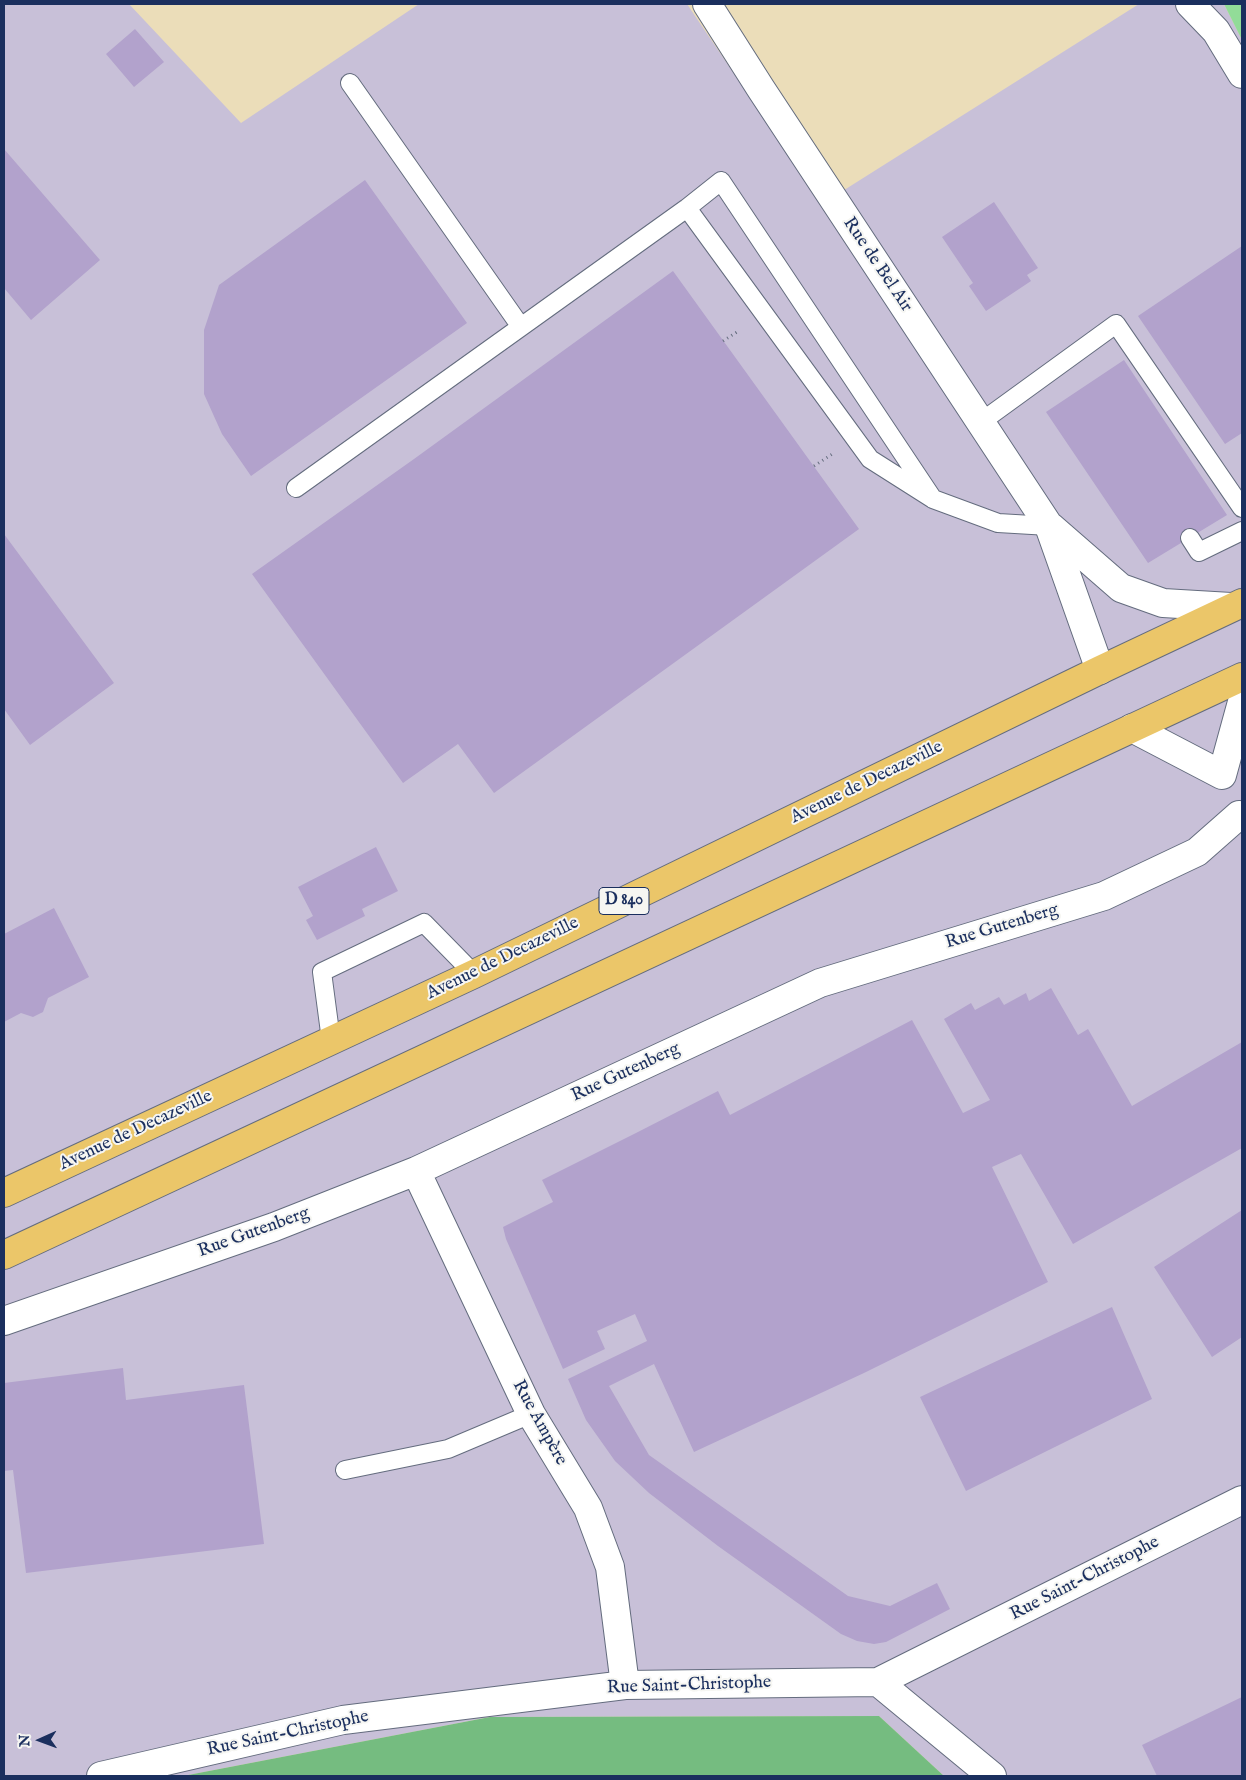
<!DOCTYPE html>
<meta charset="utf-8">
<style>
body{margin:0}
#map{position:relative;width:1246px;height:1780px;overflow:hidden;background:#ebddb9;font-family:"IM FELL English",serif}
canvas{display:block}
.frame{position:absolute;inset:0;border:5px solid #1b2f5e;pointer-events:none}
.north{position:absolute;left:15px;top:1715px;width:50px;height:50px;-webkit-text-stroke:4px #f6f6f2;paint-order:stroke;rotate:268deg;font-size:14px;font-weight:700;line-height:20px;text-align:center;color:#1b2f5e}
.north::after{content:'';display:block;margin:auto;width:18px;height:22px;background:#1b2f5e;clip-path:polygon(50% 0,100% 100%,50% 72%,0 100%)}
</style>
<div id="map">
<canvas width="1246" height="1780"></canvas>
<div class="frame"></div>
<div class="north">N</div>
</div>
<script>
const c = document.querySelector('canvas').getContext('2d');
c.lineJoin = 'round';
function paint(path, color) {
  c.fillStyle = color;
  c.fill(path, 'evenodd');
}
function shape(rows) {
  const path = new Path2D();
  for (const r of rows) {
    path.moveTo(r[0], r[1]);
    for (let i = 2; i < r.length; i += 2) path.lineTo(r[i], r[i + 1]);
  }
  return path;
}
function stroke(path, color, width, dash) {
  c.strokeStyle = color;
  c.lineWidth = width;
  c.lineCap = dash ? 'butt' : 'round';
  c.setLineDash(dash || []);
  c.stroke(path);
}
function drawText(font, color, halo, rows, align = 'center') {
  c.font = font + ' "IM FELL English",serif';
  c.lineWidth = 4;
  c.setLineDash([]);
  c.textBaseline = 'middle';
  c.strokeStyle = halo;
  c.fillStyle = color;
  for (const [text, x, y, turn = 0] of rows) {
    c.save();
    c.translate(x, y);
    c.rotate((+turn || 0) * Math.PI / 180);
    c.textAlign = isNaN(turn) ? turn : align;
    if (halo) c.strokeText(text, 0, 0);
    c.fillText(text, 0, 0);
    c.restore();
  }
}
const industrial = shape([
 [4,4,129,4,241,123,419,4,687,4,822,204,1139,4,1224,4,1242,40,1242,1776,944,1776,879,1716,490,1717,183,1776,4,1776]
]);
const green = shape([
 [1224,4,1242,4,1242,40]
]);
const forest = shape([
 [879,1716,944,1776,183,1776,490,1717]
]);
const building = shape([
 [135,29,164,62,134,87,106,54],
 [4,149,100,260,31,320,4,288],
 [365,180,467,323,251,476,222,434,204,394,204,330,219,285],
 [994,202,1038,268,1027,275,1031,281,986,311,969,286,973,283,942,237],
 [1242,246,1242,433,1225,444,1138,316],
 [673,271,859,529,494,793,458,744,403,783,252,574,414,459],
 [1124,360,1227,515,1148,563,1046,412],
 [4,534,114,683,30,745,4,709],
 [376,847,398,891,362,909,365,916,317,940,306,920,313,916,298,887],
 [54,908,89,977,48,998,43,1012,33,1017,21,1013,4,1022,4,934],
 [1051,988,1078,1035,1088,1029,1132,1106,1242,1042,1242,1148,1073,1244,1021,1154,992,1167,1048,1282,864,1373,694,1452,654,1364,609,1386,649,1455,848,1596,890,1606,937,1583,950,1609,886,1642,874,1644,857,1641,841,1634,718,1546,649,1493,615,1461,586,1420,568,1379,647,1341,635,1314,597,1331,605,1349,563,1369,506,1239,503,1227,553,1202,542,1180,636,1133,718,1091,730,1115,912,1020,963,1113,990,1100,944,1019,971,1003,975,1010,999,997,1004,1005,1026,993,1029,1001],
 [1242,1210,1242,1337,1212,1357,1154,1267],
 [1112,1307,1152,1399,966,1491,920,1397],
 [123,1368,126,1400,244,1385,264,1544,26,1573,13,1470,4,1471,4,1383],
 [1242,1697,1242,1776,1157,1776,1142,1745]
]);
const path = shape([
 [723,341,737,332],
 [814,466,834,453]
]);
const lane = shape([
 [350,83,521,327],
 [687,208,870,459,933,499,998,523,1049,526],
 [981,422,1116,324,1242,508],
 [296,488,687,208,721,181,933,499],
 [1190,538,1199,552,1242,531],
 [331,1040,322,972,424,923,474,974],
 [345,1470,448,1449,531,1414]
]);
const street = shape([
 [707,4,761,89,1049,526,1100,670],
 [1190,4,1216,31,1242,74],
 [1051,527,1121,588,1163,603,1231,607],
 [1132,728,1222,775,1242,702],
 [416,1171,531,1414,588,1508,610,1567,625,1685],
 [4,1321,274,1227,416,1171,820,983,1104,896,1197,852,1239,815],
 [878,1682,992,1776],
 [101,1776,343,1720,625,1685,878,1682,1242,1500]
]);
const primary = shape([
 [4,1193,474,974,1100,670,1242,603],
 [4,1255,1242,677]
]);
const shields = [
 [624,901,50]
];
const shieldNames = [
 ["D 840",624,901]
];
const streetNames = [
 ["Rue de Bel Air",877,265,56],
 ["Avenue de Decazeville",867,783,-26],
 ["Rue Gutenberg",1002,927,-17],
 ["Avenue de Decazeville",503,959,-26],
 ["Rue Gutenberg",626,1073,-25],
 ["Avenue de Decazeville",136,1131,-25],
 ["Rue Gutenberg",254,1233,-20],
 ["Rue Ampère",539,1423,61],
 ["Rue Saint-Christophe",1085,1579,-27],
 ["Rue Saint-Christophe",689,1686,-2],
 ["Rue Saint-Christophe",288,1734,-12]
];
paint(industrial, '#c8c0d8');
paint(green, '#92dc98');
paint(forest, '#75bc80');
paint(building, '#b2a2cc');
stroke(lane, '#646c7e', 20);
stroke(street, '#646c7e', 30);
stroke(primary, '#646c7e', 30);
stroke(path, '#646c7e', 3, [1, 4]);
stroke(lane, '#fff', 18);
stroke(street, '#fff', 28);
stroke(primary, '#ebc669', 28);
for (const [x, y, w] of shields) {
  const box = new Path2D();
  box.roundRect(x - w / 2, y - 13.5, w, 27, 4);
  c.fillStyle = '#f6f6f2';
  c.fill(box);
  stroke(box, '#1b2f5e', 1);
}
drawText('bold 16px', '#1b2f5e', null, shieldNames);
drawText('18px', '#1b2f5e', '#f6f6f2', streetNames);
</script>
